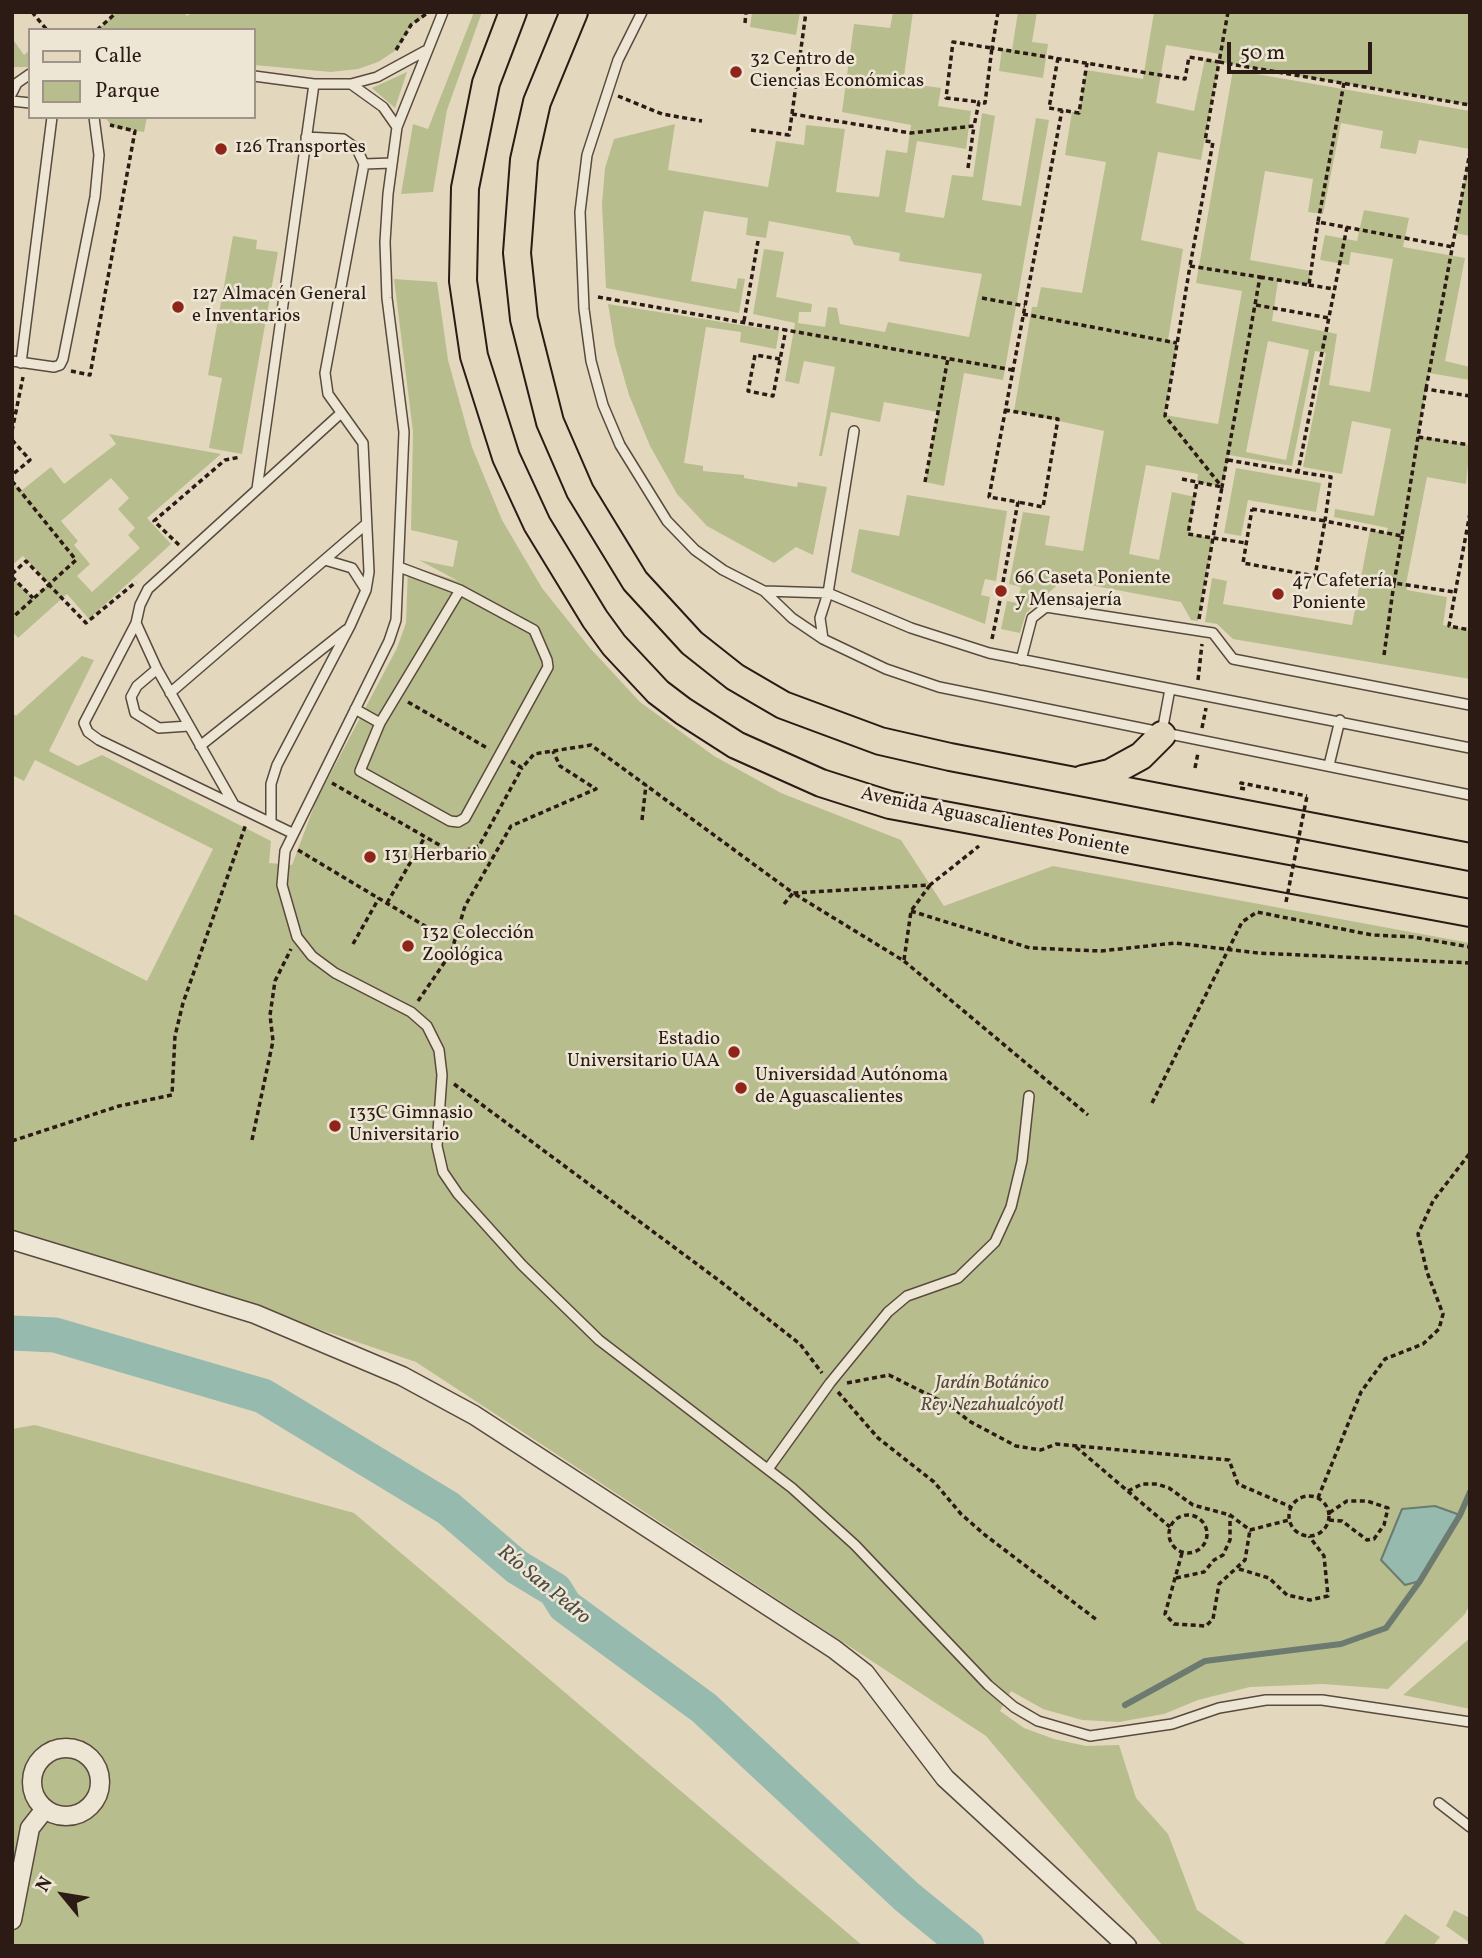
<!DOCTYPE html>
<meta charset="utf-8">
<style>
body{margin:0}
#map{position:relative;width:1482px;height:1958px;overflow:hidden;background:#e3d8be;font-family:Vollkorn,serif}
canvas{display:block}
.frame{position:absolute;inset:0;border:14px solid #2c1a14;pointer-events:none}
.legend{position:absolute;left:28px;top:28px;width:228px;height:91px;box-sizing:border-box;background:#ede6d5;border:2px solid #a09488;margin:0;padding:9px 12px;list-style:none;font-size:21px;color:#2c1a14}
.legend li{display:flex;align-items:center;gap:14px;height:35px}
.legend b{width:35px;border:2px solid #a09488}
.north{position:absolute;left:28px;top:1860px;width:70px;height:70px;-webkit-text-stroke:5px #ede6d5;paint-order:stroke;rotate:300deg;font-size:19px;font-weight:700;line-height:28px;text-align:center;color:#2c1a14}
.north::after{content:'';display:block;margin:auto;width:24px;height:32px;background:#2c1a14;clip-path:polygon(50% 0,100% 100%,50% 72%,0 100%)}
.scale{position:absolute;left:1227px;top:42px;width:145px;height:32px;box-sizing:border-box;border:4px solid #2c1a14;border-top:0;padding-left:9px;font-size:21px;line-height:24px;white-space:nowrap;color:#2c1a14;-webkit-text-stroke:5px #ede6d5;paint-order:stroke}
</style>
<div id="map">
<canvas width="1482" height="1958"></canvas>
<div class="frame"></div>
<ul class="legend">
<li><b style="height:9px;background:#e3d8be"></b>Calle</li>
<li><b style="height:19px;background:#b8bd8e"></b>Parque</li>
</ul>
<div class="north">N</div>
<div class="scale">50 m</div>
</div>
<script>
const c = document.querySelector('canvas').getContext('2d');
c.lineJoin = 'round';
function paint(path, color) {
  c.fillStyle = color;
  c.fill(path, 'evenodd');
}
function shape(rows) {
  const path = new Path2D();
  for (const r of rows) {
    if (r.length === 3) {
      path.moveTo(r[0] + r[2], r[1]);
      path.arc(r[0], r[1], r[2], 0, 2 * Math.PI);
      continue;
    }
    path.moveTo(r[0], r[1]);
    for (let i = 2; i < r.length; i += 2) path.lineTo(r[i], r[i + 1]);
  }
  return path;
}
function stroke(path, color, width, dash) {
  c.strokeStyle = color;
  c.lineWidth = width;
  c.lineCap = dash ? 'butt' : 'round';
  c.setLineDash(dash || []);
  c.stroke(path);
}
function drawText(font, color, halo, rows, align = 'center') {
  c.font = font + ' Vollkorn,serif';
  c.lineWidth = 5;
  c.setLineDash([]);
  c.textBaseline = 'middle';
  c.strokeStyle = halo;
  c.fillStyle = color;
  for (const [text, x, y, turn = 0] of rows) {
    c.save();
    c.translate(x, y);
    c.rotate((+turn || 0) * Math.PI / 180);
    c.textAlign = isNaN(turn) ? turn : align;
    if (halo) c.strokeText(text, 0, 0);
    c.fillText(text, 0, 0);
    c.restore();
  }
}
const green = shape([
 [117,12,184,12,187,16,192,12,426,12,426,16,411,25,398,49,378,62,358,69,331,72,254,65,254,30,97,30],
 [474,12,482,12,447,110,433,192,401,194,413,124,428,129],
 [752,12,800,12,796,35,750,27],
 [893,12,913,12,903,83,941,88,938,106,971,111,966,149,917,141,905,212,944,218,952,175,973,177,982,113,995,116,982,200,1021,206,1036,118,1049,120,1003,380,964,373,944,486,925,482,938,412,884,402,880,422,831,412,822,456,819,456,835,367,804,361,799,384,785,381,795,323,753,314,764,249,784,252,776,297,812,304,811,312,799,312,798,323,825,327,828,307,837,308,840,324,885,332,888,322,969,337,982,274,899,261,900,253,854,245,850,236,769,221,766,238,746,235,748,218,704,211,691,281,736,289,738,278,745,279,739,313,606,288,602,204,605,168,614,139,675,124,668,170,768,187,776,141,804,145,806,125,845,129,836,192,879,197,886,150,907,153,911,125,842,112,854,24,890,28],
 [1018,12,1037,12,1032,42,1048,44,1043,78,999,71,1002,49,1012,50],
 [1154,12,1470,12,1470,105,1219,62,1201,160,1158,152,1141,240,1183,249,1168,340,1177,343,1165,415,1218,424,1242,291,1196,283,1233,70,1470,111,1470,149,1419,140,1416,154,1380,148,1383,131,1341,123,1323,214,1308,212,1313,179,1265,171,1250,260,1311,271,1309,285,1278,281,1272,321,1337,334,1329,385,1370,392,1393,259,1351,252,1349,265,1320,260,1325,235,1357,241,1364,210,1409,218,1403,247,1465,258,1445,361,1470,367,1470,380,1429,373,1418,436,1470,445,1466,484,1427,477,1406,584,1407,590,1447,597,1443,625,1470,630,1470,679,1233,639,1217,624,1205,622,1212,578,1227,581,1223,604,1352,625,1370,530,1386,533,1388,528,1334,517,1335,509,1374,516,1391,429,1352,421,1342,474,1303,467,1326,353,1315,351,1292,466,1229,455,1222,487,1197,482,1198,474,1146,465,1129,554,1159,560,1172,492,1195,497,1188,534,1213,538,1198,621,1191,620,1181,602,1063,580,1026,613,1020,633,1001,629,1007,601,1017,603,1021,587,1009,584,1023,512,1050,516,1045,545,1083,551,1104,431,1014,411,1032,307,1037,307,1041,287,1082,293,1106,162,1065,155,1072,112,1079,112,1086,70,1143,79],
 [1166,45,1220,54,1219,62,1205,59,1194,111,1156,103],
 [1268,341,1309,350,1286,460,1246,452],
 [12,38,24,55,30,50,30,67,12,67],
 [407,72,395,108,372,88],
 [105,117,147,117,144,132,112,127],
 [1470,152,1470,236,1455,233],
 [233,236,257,240,256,249,278,252,242,454,209,448,222,378,208,375],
 [394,279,437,282,448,360,472,447,502,520,542,588,590,648,640,702,714,756,781,793,901,840,944,906,1053,866,1470,943,1470,1604,1465,1614,1388,1689,1323,1684,1250,1687,1198,1700,1164,1714,1119,1722,1082,1720,1043,1709,1011,1691,1000,1711,1024,1728,1054,1739,1086,1746,1119,1745,1136,1798,1168,1834,1197,1910,1248,1946,1163,1946,986,1736,416,1362,136,1267,12,1233,12,913,147,981,213,849,35,760,24,781,12,775,12,712,16,716,82,656,94,660,49,751,78,766,102,755,271,841,269,863,292,865,316,801,397,648,406,623,408,565,458,581,419,560,453,567,458,541,411,530,413,432],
 [608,304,779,331,776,349,740,342,741,332,706,327,684,463,703,466,703,471,744,475,744,478,797,487,798,482,827,487,813,555,796,547,774,563,707,526,677,494,650,446,629,395,615,346],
 [109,434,221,454,147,518,171,544,89,619,67,594,18,638,12,631,12,577,33,598,49,584,23,556,12,565,12,481,21,491,51,467,64,484,116,444],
 [111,478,129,498,118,509,135,528,128,535,140,548,92,592,77,576,90,564,74,545,78,541,61,521],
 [1236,468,1321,483,1316,512,1248,500,1241,536,1224,533],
 [907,495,1007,511,996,581,985,579,981,595,990,597,985,624,851,572,859,529,899,536],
 [35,1425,354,1513,863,1946,12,1946,12,1429],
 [1470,1638,1470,1709,1403,1695],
 [1454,1910,1470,1918,1470,1943,1446,1926],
 [1405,1914,1440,1937,1433,1946,1383,1946]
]);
const water = shape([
 [1435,1506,1460,1515,1420,1581,1405,1585,1381,1560,1402,1509,1435,1506]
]);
const stream = shape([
 [1125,1705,1205,1661,1341,1644,1386,1628,1420,1581,1460,1515,1470,1492]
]);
const river = shape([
 [12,1333,55,1335,263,1396,448,1508,517,1567,555,1590,565,1606,704,1708,907,1897,967,1946]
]);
const path = shape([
 [32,12,47,30],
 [998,12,992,48,1185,79,1189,57,1219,62,1205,141,1213,142,1190,266],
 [1228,12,1219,62,1470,105],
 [745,23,746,12],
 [97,30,117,12],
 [396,50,411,25,426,14],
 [1058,58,1049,108,1079,113,1087,63],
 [1344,83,1318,222,1453,247],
 [618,96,662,114,702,121],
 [792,114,806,12],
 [751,130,789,135,792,114,911,133,974,126,979,102,985,103,992,48,953,42,946,98,979,102],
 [968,168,974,126],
 [1347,227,1298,472,1331,477,1325,521,1402,536,1418,437],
 [1190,266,1260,277,1222,487,1165,416,1190,266],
 [1260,277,1309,285,1318,222],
 [1309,285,1334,289],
 [598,297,1013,370],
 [982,298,1025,306],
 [1256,305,1329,318],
 [1023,314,1177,343],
 [744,321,758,241],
 [780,359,755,355,748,391,773,396,786,329],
 [71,371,90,375,135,131,110,125],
 [1426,389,1470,152],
 [1470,396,1426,389,1418,437,1470,445],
 [1005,410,1058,419,1043,507,1018,502],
 [12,431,23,377],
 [12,440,30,460,12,475],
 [1228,460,1298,472],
 [1182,479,1197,482],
 [12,481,76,560,12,618],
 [925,482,948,358],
 [1252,509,1325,521,1315,576,1243,563,1252,509],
 [1470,513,1449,626,1470,630],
 [1402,536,1394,583,1455,592],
 [179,545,154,521,225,460,241,457],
 [12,574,26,561,86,623,136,582],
 [12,577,33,598],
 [1003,582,1018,502,989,497,1062,110],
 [1199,619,1213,538,1222,487,1197,482,1188,534,1213,538,1246,543],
 [992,639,1000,600],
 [1384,655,1394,583],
 [1198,680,1202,644],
 [408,702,489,749],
 [1202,728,1206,708],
 [511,761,522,768,534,754,591,745,793,893,930,885,979,846],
 [1195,768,1198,753],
 [332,783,455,854,479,846,522,768],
 [1245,789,1240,788,1241,783,1307,796],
 [642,820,646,785],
 [298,850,440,935],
 [387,903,425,837],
 [784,904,793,893,904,961,1088,1115],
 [911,911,1030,948,1101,951,1175,943,1258,953,1470,963],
 [353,944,379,898],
 [904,960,911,911,930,885],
 [418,1001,451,953,465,906,511,826,596,789,560,766,553,751],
 [454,1084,721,1282,800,1344,822,1373],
 [1152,1103,1242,922,1257,912,1372,935,1413,937,1470,947],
 [252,1140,273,1041,270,1015,275,981,291,949],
 [12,1141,119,1106,172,1095,175,1036,183,1003,246,824],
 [847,1383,889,1375,951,1406,969,1421,1016,1446,1041,1450,1056,1444,1229,1460,1238,1484,1291,1507],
 [838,1392,878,1438,934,1482,961,1514,985,1535,1097,1620],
 [1076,1447,1170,1527],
 [1128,1491,1142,1484,1157,1484,1169,1488,1193,1505,1230,1515,1250,1530,1289,1520],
 [1309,1516,20],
 [1318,1498,1361,1392,1385,1359,1423,1344,1439,1329,1443,1314,1427,1272,1418,1234,1433,1201,1470,1153],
 [1188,1534,19],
 [1329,1520,1342,1521,1367,1540,1374,1539,1384,1525,1388,1508,1367,1501,1347,1501,1329,1513],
 [1182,1553,1165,1614,1174,1624,1206,1626,1213,1619,1219,1584,1245,1560,1250,1530],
 [1239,1569,1269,1578,1287,1595,1310,1600,1328,1596,1324,1556,1309,1536],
 [1176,1578,1204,1572,1214,1560,1223,1555,1230,1540,1230,1515]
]);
const service = shape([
 [443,12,397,127,388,194,385,242,387,298,404,432,396,620,389,641,285,851,282,885,297,937,312,956,335,973,411,1012,427,1026,439,1050,442,1075,437,1146,443,1172,458,1194,522,1265,599,1340,792,1488,855,1545,988,1685,1014,1707,1038,1721,1090,1736,1172,1724,1219,1708,1266,1700,1322,1700,1470,1722],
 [642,12,618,60,587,155,580,212,584,309,591,361,603,405,620,445,667,521,695,550,723,570,764,591,792,618,823,639,886,669,939,687,1470,795],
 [254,76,314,84,351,84,377,77,425,51],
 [351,84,383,107,397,127],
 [12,93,17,83,30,74],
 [12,101,30,103],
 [364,164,392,163],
 [12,361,54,367,60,365,63,359,95,197,99,155,94,117],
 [21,363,52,117],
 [257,489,314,84],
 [325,560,352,568,366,590],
 [399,567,460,590,534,630,547,660,548,667,465,818,458,822,450,821,360,771,380,723,460,590],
 [764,591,828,593,911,628,989,653,1470,748],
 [136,623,157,669,233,803],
 [823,639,820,618,828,593,854,431],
 [1021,660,1032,618,1046,607,1213,633,1233,659,1470,705],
 [157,669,137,686,131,697,135,713,159,728,189,726],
 [170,693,365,525],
 [355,709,380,723],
 [1162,732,1170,689],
 [200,746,346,630],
 [1329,765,1340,720],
 [271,822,271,784,277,765,350,626,366,590,369,572,363,443,328,394,325,373,364,164,357,149,343,139,306,137],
 [292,833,99,740,88,732,84,723,136,623,140,605,148,589,340,414],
 [768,1469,830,1383,888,1312,907,1296,958,1278,995,1242,1011,1207,1022,1161,1029,1096],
 [1439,1803,1470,1827]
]);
const minor = shape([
 [12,1240,255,1314,402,1376,474,1415,834,1649,865,1673,945,1778,1127,1946],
 [66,1782,34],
 [12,1920,30,1828,45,1809]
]);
const primary = shape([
 [513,12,486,83,465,188,463,281,474,356,506,457,537,524,595,619,614,645,658,692,683,711,736,745,821,783,890,805,1470,913],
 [574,12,537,102,524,160,517,253,524,319,550,422,580,491,635,581,692,643,735,677,783,705,880,741,950,757,1470,857],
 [1083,779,1110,773,1141,756,1162,735]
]);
const pathBridge = shape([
 [1286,902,1307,796]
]);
const markers = [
 [736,72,7,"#8f2418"],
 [221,149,7,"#8f2418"],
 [178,307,7,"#8f2418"],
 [1001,591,7,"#8f2418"],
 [1278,594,7,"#8f2418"],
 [370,857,7,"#8f2418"],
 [408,946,7,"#8f2418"],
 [734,1052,7,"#8f2418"],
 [741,1088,7,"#8f2418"],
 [335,1126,7,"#8f2418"]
];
const poiNames = [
 ["32 Centro de",750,61],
 ["Ciencias Económicas",750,83],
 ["126 Transportes",235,149],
 ["127 Almacén General",192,296],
 ["e Inventarios",192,318],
 ["66 Caseta Poniente",1015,580],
 ["y Mensajería",1015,602],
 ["47 Cafetería",1292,583],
 ["Poniente",1292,605],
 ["131 Herbario",384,857],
 ["132 Colección",422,935],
 ["Zoológica",422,957],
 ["Estadio",720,1041,"right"],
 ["Universitario UAA",720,1063,"right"],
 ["Universidad Autónoma",755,1077],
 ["de Aguascalientes",755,1099],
 ["133C Gimnasio",349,1115],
 ["Universitario",349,1137]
];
const streetNames = [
 ["Avenida Aguascalientes Poniente",995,823,12]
];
const parkNames = [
 ["Jardín Botánico",992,1385],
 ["Rey Nezahualcóyotl",992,1407]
];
const waterNames = [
 ["Río San Pedro",543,1586,39]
];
paint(green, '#b8bd8e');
paint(water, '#96baae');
stroke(water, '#6c7a70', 2);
stroke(stream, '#6c7a70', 6);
stroke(river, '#96baae', 35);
stroke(service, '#5a4a3e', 12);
stroke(minor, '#5a4a3e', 21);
stroke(primary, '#2c1a14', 30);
stroke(path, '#2c1a14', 3.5, [5, 3.5]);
stroke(service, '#ede6d5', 9);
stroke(minor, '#ede6d5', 18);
stroke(primary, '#e3d8be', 26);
stroke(pathBridge, '#2c1a14', 3.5, [5, 3.5]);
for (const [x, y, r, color] of markers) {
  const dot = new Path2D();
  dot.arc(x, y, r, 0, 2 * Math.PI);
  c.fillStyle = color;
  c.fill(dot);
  stroke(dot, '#ede6d5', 2.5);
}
drawText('19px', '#2c1a14', '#ede6d5', poiNames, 'left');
drawText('19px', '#2c1a14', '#ede6d5', streetNames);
drawText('italic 19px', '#564b39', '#ede6d5', parkNames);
drawText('italic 21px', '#4c4a42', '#ede6d5', waterNames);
</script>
